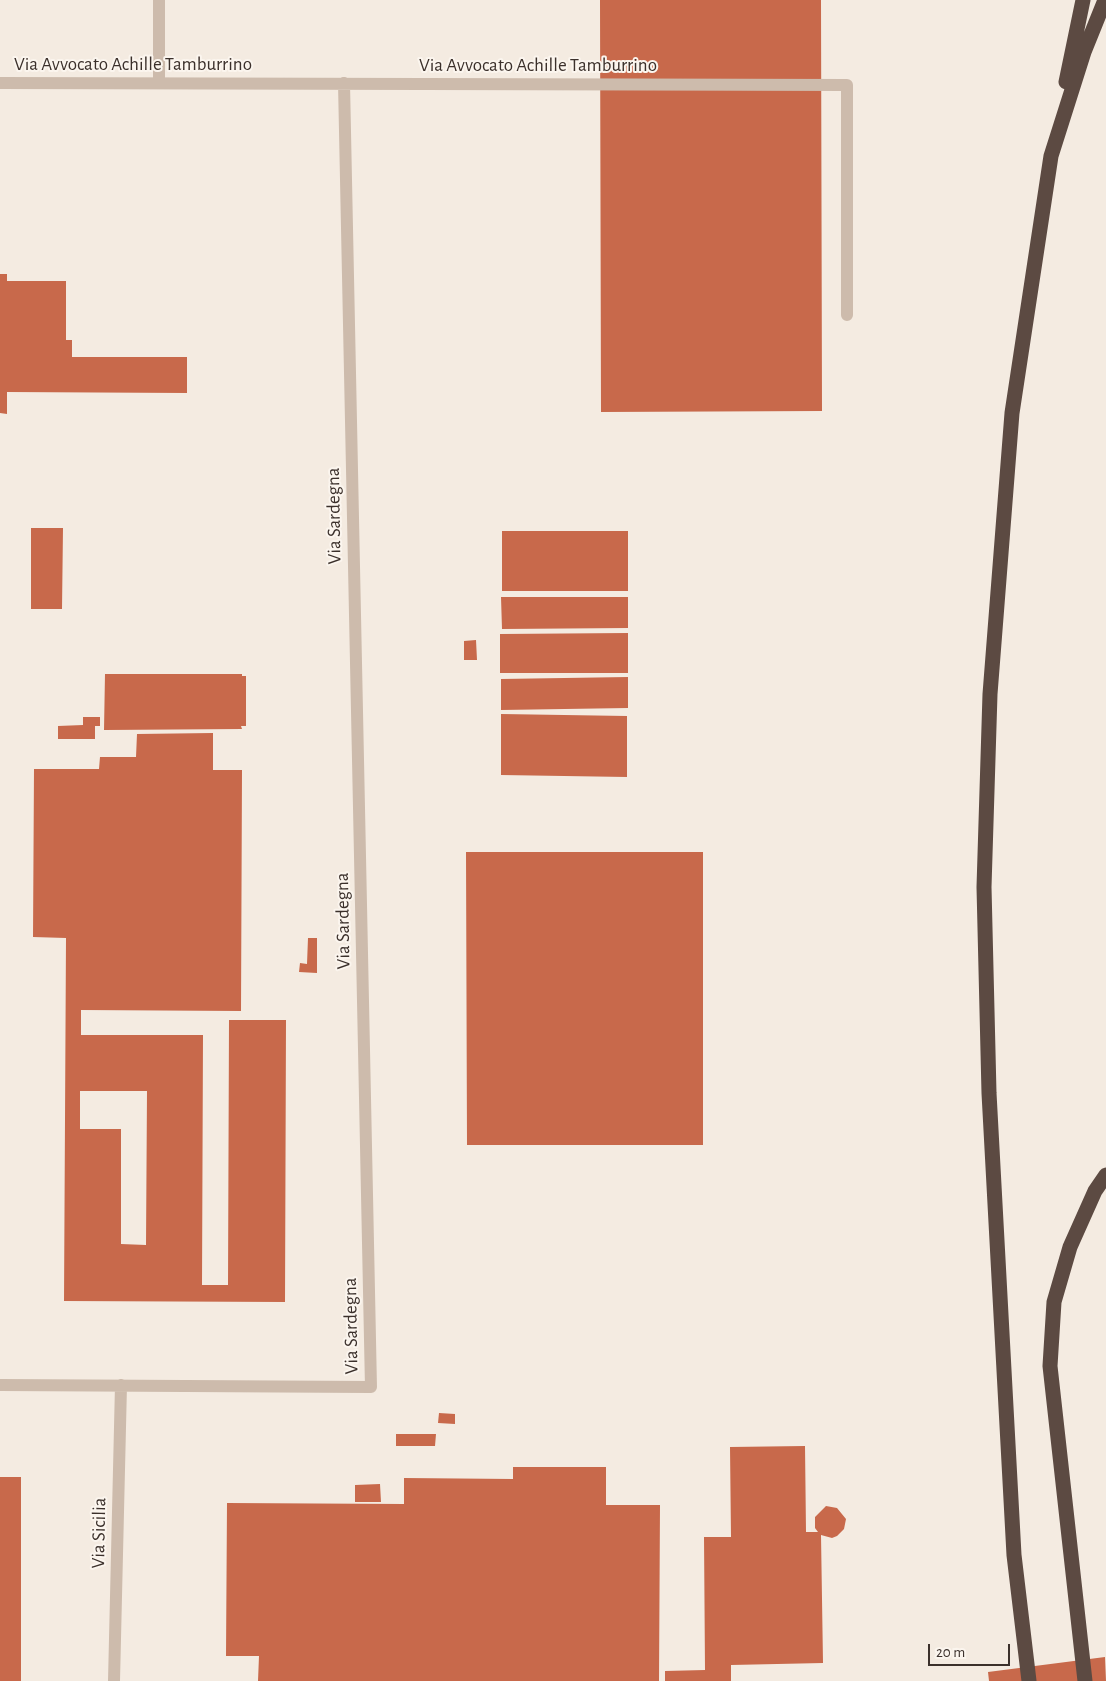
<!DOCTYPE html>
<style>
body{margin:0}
#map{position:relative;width:1106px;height:1681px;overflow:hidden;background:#f4ebe1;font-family:"Alegreya Sans",sans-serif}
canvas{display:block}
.scale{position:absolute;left:928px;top:1644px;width:82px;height:22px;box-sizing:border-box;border:2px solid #3b302b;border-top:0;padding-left:6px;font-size:15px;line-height:18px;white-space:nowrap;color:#3b302b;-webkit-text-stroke:4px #fbf5ee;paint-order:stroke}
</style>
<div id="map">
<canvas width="1106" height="1681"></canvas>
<div class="scale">20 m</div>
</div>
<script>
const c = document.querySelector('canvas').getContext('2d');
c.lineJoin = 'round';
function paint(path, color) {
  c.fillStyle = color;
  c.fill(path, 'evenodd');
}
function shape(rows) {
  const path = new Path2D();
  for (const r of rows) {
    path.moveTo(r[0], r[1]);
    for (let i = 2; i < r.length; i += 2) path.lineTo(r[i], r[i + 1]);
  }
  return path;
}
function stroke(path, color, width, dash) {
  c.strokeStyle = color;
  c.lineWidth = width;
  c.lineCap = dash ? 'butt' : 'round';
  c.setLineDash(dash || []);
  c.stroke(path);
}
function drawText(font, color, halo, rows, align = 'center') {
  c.font = font + ' "Alegreya Sans",sans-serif';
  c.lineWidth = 4;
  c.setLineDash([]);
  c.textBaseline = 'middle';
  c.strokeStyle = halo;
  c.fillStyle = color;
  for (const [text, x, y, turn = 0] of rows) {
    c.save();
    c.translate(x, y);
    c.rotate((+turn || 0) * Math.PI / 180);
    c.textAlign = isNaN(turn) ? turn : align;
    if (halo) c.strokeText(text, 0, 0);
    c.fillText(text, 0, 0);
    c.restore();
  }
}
const building = shape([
 [600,0,821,0,822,411,601,412],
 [0,274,7,274,7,281,66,281,66,340,72,340,72,357,187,357,187,393,7,392,7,414,0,413],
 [31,528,63,528,62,609,31,609],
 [502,531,628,531,628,591,502,591],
 [501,597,628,597,628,628,502,629],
 [628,633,628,673,500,673,500,634],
 [476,640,477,660,464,660,464,641],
 [105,674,242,674,242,676,246,676,246,726,241,726,242,729,104,730],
 [628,677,628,708,501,710,501,679],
 [501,714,627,716,627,777,501,775],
 [83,717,100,717,100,726,95,726,95,739,58,739,58,726,83,725],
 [213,733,213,770,242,770,241,1011,81,1010,81,1035,203,1035,202,1285,228,1285,229,1020,286,1020,285,1302,64,1301,66,938,33,937,34,769,99,769,100,757,136,757,137,734],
 [80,1091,147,1091,146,1245,121,1244,121,1129,80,1129],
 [466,852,703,852,703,1145,467,1145],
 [308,938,317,938,317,973,299,972,300,963,307,964],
 [439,1413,455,1414,455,1424,438,1423],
 [396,1434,436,1434,435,1446,396,1446],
 [805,1446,806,1532,818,1532,815,1528,815,1517,826,1506,837,1508,846,1519,844,1529,837,1536,832,1538,821,1535,823,1663,731,1665,731,1681,665,1681,665,1671,705,1670,704,1537,731,1537,730,1447],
 [513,1467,606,1467,606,1505,660,1505,659,1681,258,1681,259,1656,226,1656,227,1503,404,1504,404,1478,513,1479],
 [0,1477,21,1477,21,1681,0,1681],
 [380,1484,381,1502,355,1502,355,1485],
 [1105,1657,1106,1681,989,1681,988,1672]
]);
const street = shape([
 [159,82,159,0],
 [0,83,847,85,847,315],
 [0,1385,371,1387,344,83],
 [114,1681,121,1385]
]);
const highway = shape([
 [1066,82,1083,0],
 [1029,1681,1014,1555,989,1093,984,887,990,694,1012,413,1051,156,1084,52,1105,0],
 [1085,1681,1050,1366,1054,1302,1070,1247,1095,1191,1106,1175]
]);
const streetNames = [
 ["Via Avvocato Achille Tamburrino",133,64],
 ["Via Avvocato Achille Tamburrino",538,65],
 ["Via Sardegna",334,516,-91],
 ["Via Sardegna",343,921,-91],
 ["Via Sardegna",351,1326,-91],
 ["Via Sicilia",99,1533,-89]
];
paint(building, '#c8694b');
stroke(street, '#cdbbac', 12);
stroke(highway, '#5c4a42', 15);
drawText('19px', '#3b302b', '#fbf5ee', streetNames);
</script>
